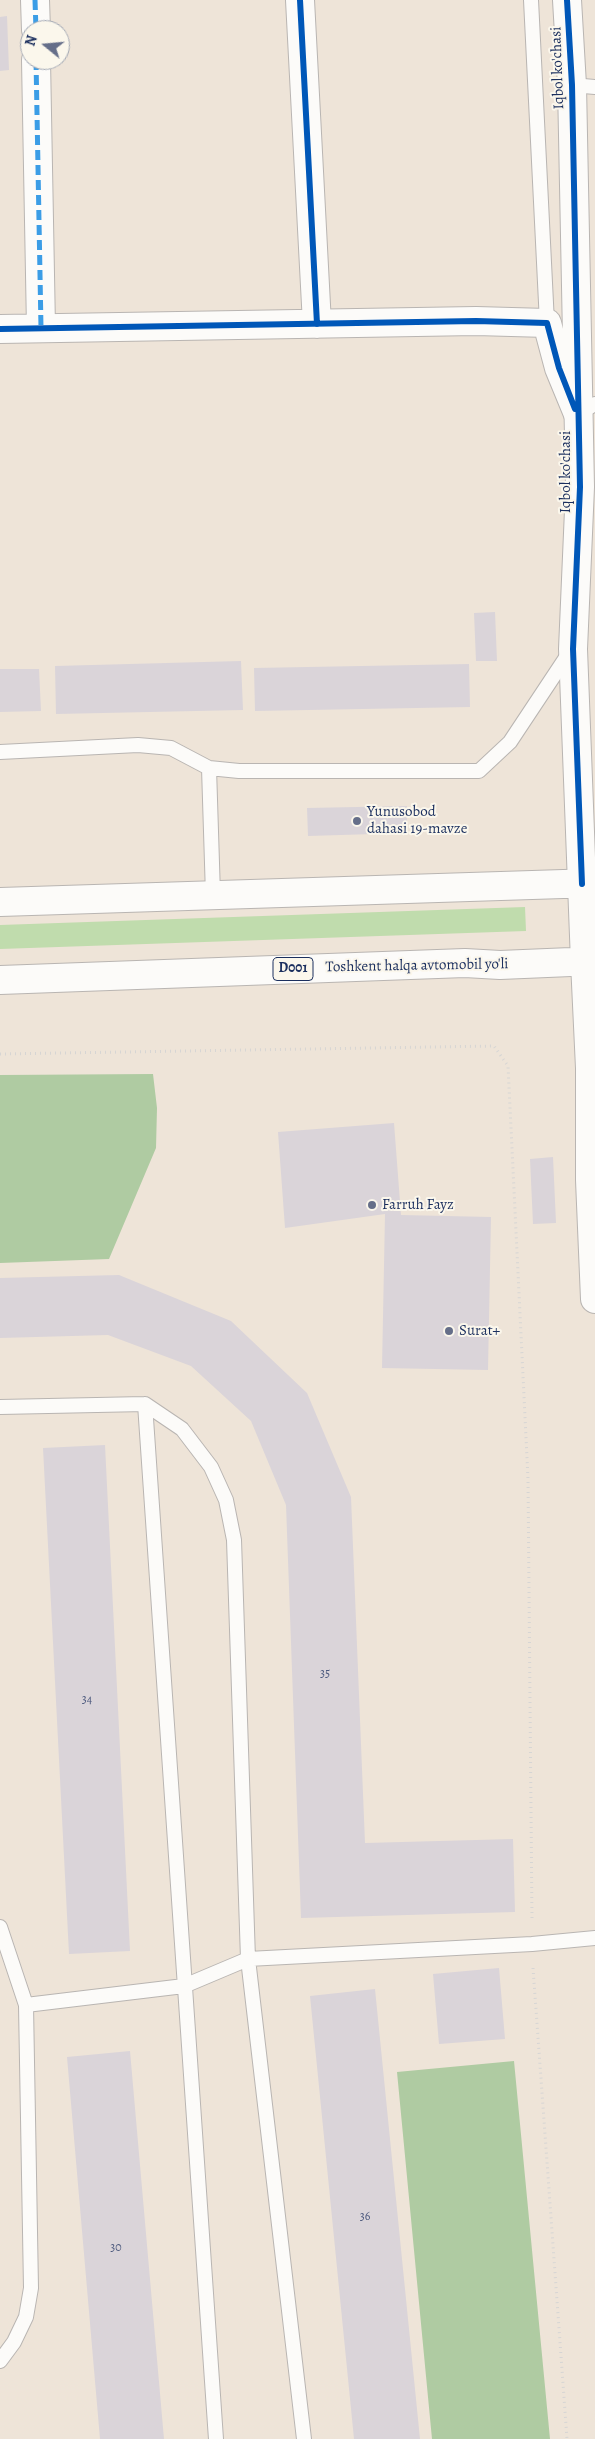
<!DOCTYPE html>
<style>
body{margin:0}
#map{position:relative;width:595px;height:2439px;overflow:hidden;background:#eee4d8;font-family:Alegreya,serif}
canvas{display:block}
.north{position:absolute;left:20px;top:20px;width:50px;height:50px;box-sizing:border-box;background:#fbf7ec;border:1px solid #a1a7b3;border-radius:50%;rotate:287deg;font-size:14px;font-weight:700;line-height:20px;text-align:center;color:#1b2f5e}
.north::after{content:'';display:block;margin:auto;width:18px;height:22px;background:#656e89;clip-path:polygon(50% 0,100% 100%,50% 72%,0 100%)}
</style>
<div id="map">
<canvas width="595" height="2439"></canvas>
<div class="north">N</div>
</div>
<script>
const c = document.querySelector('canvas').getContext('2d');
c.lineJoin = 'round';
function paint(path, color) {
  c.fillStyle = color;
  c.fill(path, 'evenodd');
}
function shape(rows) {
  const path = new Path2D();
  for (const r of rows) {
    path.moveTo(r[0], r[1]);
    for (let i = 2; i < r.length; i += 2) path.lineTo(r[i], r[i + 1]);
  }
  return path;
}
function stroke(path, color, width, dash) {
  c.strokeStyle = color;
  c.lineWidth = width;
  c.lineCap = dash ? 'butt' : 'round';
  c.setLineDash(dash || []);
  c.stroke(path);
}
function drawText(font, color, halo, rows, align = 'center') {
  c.font = font + ' Alegreya,serif';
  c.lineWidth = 4;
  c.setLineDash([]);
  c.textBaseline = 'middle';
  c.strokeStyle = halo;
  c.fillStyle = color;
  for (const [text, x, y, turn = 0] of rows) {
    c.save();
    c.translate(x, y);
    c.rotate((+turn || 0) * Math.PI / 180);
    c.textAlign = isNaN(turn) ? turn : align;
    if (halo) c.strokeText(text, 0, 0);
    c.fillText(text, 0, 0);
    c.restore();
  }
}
const green = shape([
 [525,907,526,931,0,949,0,925]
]);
const forest = shape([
 [153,1074,157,1108,156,1148,109,1259,0,1263,0,1075],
 [514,2061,550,2439,432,2439,397,2072]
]);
const building = shape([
 [7,16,9,70,0,71,0,17],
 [495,612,497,661,476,661,474,613],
 [241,661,243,710,56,714,55,666],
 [469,664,470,707,255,711,254,668],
 [0,669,39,669,41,711,0,712],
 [407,806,407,833,308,836,307,808],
 [394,1123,401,1215,491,1217,488,1370,382,1368,385,1214,285,1228,278,1132],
 [553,1157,556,1223,533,1224,530,1159],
 [119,1275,231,1321,307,1393,351,1497,365,1843,513,1839,515,1912,301,1918,286,1505,251,1421,191,1366,108,1335,0,1338,0,1278],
 [105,1445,130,1951,69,1954,43,1448],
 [499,1968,505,2039,439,2044,433,1974],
 [375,1989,420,2439,354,2439,310,1996],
 [130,2051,164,2439,100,2439,67,2057]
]);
const path = shape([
 [0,1054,494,1046,508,1066,528,1479,532,1920],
 [533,1968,567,2439]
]);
const lane = shape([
 [531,0,547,323],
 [572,85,595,87],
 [578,414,595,404],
 [0,752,138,745,171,748,209,768,239,771,479,771,510,742,569,653],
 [209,768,213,895],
 [145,1404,216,2439],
 [0,1407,145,1404,182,1429,211,1467,226,1500,234,1540,248,1959,304,2439],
 [0,1927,26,2005],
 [0,2361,14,2342,26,2317,31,2288,26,2005,184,1986,248,1959,532,1944,595,1938]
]);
const street = shape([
 [35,0,36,30],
 [300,0,317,324],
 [36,60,41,328],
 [0,329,476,321,547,323,559,368,578,414]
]);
const secondary = shape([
 [567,0,572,85,580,487,573,649,582,884],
 [585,962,590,1068,590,1180,595,1299]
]);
const highway = shape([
 [582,884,585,962],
 [0,902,595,883],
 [0,980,465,963,500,965,595,961]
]);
const quiet = shape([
 [35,0,36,30],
 [36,60,41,328]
]);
const cycleway = shape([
 [300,0,317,324],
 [567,0,572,85,580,487,573,649,582,884],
 [0,329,476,321,547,323,559,368,575,409]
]);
const markers = [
 [357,821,5,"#656e89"],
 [372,1205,5,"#656e89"],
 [449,1331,5,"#656e89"]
];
const numberNames = [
 ["35",325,1674],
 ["34",87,1700],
 ["36",365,2217],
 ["30",116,2248]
];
const shields = [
 [293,969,40]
];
const shieldNames = [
 ["D001",293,969]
];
const streetNames = [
 ["Iqbol ko'chasi",558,68,-92],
 ["Iqbol ko'chasi",566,472,-90],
 ["Toshkent halqa avtomobil yo'li",417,966,-1]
];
const poiNames = [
 ["Yunusobod",367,812],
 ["dahasi 19-mavze",367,829],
 ["Farruh Fayz",382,1205],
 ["Surat+",459,1331]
];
paint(green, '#c0dcad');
paint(forest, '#afcba2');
paint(building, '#dad4d9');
stroke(lane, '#b9b5b2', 16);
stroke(street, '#b9b5b2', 30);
stroke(secondary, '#b9b5b2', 30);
stroke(highway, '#b9b5b2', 30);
stroke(path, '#d6d5d4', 3, [1, 4]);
stroke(lane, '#fcfbf9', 14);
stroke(street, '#fcfbf9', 28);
stroke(secondary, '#fcfbf9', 28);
stroke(highway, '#fcfbf9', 28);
stroke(quiet, '#3b9de6', 5, [10, 5]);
stroke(cycleway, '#0057b8', 6);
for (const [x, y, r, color] of markers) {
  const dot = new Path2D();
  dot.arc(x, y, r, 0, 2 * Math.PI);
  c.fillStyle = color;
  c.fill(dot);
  stroke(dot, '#fbf7ec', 2);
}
drawText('12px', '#4b587d', null, numberNames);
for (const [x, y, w] of shields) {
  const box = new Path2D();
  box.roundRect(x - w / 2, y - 11.5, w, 23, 4);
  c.fillStyle = '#fbf7ec';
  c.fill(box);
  stroke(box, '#1b2f5e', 1);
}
drawText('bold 14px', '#1b2f5e', null, shieldNames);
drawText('15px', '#1b2f5e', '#fbf7ec', streetNames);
drawText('15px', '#1b2f5e', '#fbf7ec', poiNames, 'left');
</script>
